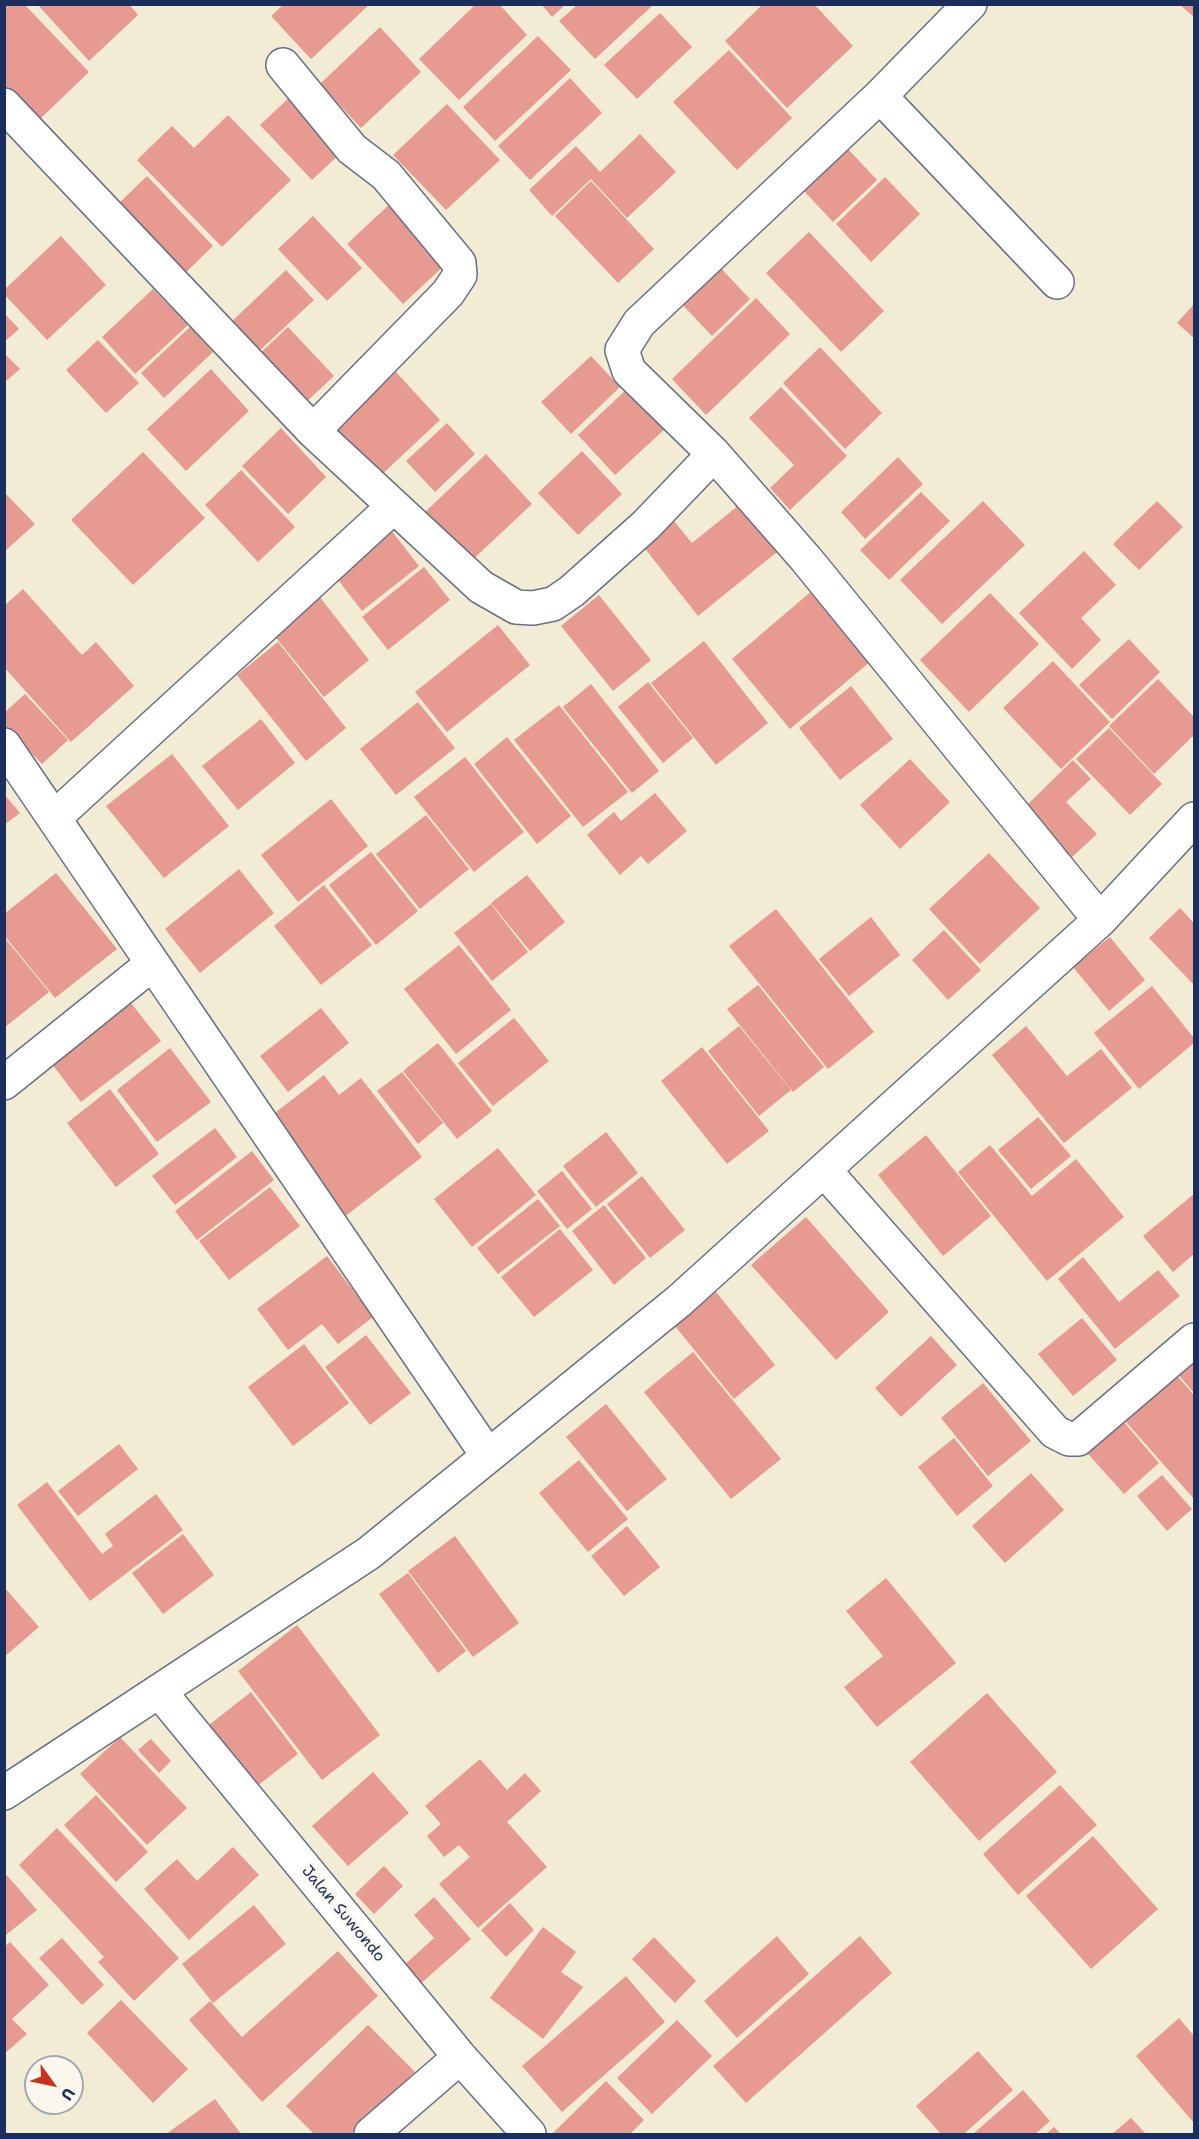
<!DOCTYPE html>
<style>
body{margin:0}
#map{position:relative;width:1199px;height:2139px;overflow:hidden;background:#f2ecd5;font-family:"Shantell Sans",sans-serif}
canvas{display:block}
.frame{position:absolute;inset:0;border:6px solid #1b2f5e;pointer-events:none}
.north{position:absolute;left:24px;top:2055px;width:60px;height:60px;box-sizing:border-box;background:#fbf7ec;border:2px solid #a1a7b3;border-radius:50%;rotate:123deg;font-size:16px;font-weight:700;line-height:24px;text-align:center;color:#1b2f5e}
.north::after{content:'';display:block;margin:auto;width:21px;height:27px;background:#c8321e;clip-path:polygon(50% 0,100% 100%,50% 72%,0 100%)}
</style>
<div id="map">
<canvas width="1199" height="2139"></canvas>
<div class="frame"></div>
<div class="north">U</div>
</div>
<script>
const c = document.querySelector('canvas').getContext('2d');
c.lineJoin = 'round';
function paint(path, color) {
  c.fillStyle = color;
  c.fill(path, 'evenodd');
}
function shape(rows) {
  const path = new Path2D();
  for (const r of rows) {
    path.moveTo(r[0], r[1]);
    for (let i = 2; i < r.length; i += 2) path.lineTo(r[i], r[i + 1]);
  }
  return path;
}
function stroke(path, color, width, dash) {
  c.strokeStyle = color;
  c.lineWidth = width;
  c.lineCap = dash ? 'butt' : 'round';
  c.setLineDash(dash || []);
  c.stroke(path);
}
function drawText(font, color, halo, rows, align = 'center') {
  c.font = font + ' "Shantell Sans",sans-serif';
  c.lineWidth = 6;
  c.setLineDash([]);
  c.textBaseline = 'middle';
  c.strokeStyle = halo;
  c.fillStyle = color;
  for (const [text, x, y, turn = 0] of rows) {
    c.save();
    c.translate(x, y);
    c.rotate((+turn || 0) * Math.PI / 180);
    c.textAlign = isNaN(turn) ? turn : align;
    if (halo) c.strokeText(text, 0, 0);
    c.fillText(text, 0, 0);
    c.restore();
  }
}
const building = shape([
 [4,4,24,4,89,72,38,121,4,86],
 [37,4,129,4,138,15,89,61],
 [476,4,499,4,527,35,459,100,419,59],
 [541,4,566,4,552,17],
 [763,4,814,4,853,46,787,108,725,41],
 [1179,4,1194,4,1194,17],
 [283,5,369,5,311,59,271,16],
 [577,5,650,5,652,6,595,59,559,21],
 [660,13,692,47,637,99,604,65],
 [380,27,421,72,361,128,320,84],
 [538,36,571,70,495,141,463,107],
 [729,50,792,118,737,170,673,102],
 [570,78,602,113,530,180,498,146],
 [292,95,344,150,312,180,260,125],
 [447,104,500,160,446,210,393,155],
 [228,115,291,180,222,247,137,160,172,126,194,148],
 [640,134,676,172,627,218,591,179,552,216,529,190,576,146,600,172],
 [847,148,877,180,833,222,803,190],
 [147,176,213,246,181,277,115,207],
 [885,177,920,214,871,262,836,224],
 [591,181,654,249,618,283,555,216],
 [392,202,448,262,403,304,347,244],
 [313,216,362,268,327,301,278,249],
 [809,232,884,311,841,352,766,273],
 [61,236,106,285,47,340,4,294,4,290],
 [716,263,750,299,712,336,678,300],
 [286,270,314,300,257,353,229,324],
 [153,289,188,325,135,374,102,337],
 [756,298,790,334,706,415,672,379],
 [1194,304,1194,338,1177,323],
 [4,313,19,329,4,342],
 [190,327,213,352,164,398,141,373],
 [288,327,334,376,302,406,256,357],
 [98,340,139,383,106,413,66,370],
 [820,347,882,413,845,449,783,383],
 [4,353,20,369,4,383],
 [591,356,620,387,571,434,541,402],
 [211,369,249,411,186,471,147,429],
 [396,372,440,420,376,480,331,432],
 [781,387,847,456,790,510,770,488,794,465,749,418],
 [628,388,666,428,615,475,578,435],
 [447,423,475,454,435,492,406,461],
 [281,428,326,477,288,514,242,466],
 [582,451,622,494,578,535,538,493],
 [143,452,205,518,133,585,71,520],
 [486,454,532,504,468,564,422,515],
 [898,457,923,484,865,539,841,512],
 [241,470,295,527,258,562,205,505],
 [4,492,35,524,4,552],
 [921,492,950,521,889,580,860,550],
 [983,501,1025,545,942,624,900,580],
 [1157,501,1183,527,1139,570,1113,544],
 [739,505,777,552,698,616,643,546,674,521,692,543],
 [391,530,419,566,362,611,335,576],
 [1084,551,1116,585,1081,618,1101,640,1072,669,1019,613],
 [424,567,450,600,388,650,362,617],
 [23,589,82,655,96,642,134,686,71,742,4,667,4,606],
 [813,590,871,661,790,729,732,659],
 [990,593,1039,644,969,712,920,660],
 [599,595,651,660,613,691,561,626],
 [319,596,369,660,324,697,273,634],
 [498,625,530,665,447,732,415,692],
 [1129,639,1160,672,1112,719,1079,685],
 [704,641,768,723,716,765,651,683],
 [278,642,346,728,306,761,237,675],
 [1053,661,1110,722,1061,769,1003,708],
 [1158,679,1194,717,1194,735,1154,774,1109,726],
 [648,682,693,738,663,763,618,707],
 [591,684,659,771,632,793,563,707],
 [851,686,893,739,840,780,799,728],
 [25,694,68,740,42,764,4,725,4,713],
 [418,702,455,748,396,795,360,749],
 [559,705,628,792,583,827,514,740],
 [261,719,295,763,238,810,202,766],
 [1109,728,1162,784,1130,815,1076,759],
 [507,737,571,816,537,844,474,764],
 [172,754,229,826,164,878,106,806],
 [465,757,524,832,474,872,414,797],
 [910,759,950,802,900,849,860,805],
 [1073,760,1091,779,1066,802,1097,834,1071,858,1024,808],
 [655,793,687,831,648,864,641,856,620,875,587,835,614,812,621,821],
 [4,794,20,813,4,825],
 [331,799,368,846,298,902,261,855],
 [426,815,469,869,420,909,376,854],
 [371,852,418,911,376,945,329,885],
 [989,853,1040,908,980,964,929,909],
 [239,869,274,913,200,973,165,929],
 [56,873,117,949,55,998,4,935,4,914],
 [527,875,565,922,530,951,491,903],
 [324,885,372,945,321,985,274,926],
 [491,904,528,952,492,981,454,933],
 [1180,908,1194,923,1194,985,1149,938],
 [776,909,874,1032,828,1069,729,946],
 [871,917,900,955,849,996,819,959],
 [944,930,981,970,948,1000,912,960],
 [4,937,49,992,4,1028],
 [1110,937,1145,980,1109,1011,1073,967],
 [459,945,511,1010,456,1054,404,989],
 [758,985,824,1067,793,1092,727,1009],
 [1152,986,1194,1038,1194,1043,1139,1089,1094,1033],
 [127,998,161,1041,81,1102,48,1059],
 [321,1008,349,1043,288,1092,260,1056],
 [514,1018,549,1061,493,1106,458,1063],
 [739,1026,791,1090,759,1116,708,1051],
 [1026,1026,1067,1076,1101,1049,1132,1088,1064,1143,992,1055],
 [438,1043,492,1111,457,1139,403,1071],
 [702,1047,769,1131,727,1164,661,1081],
 [170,1048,211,1102,157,1142,117,1090],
 [402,1072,443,1123,418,1144,377,1091],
 [324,1075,339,1095,361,1078,422,1157,343,1218,267,1119],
 [110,1089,159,1154,116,1187,67,1123],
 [1038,1117,1071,1156,1031,1189,998,1150],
 [215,1128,237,1157,175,1205,152,1176],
 [606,1132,638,1173,596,1207,563,1166],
 [926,1135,991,1216,943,1256,878,1175],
 [990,1145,1032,1196,1076,1159,1124,1217,1047,1281,958,1172],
 [498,1148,536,1195,472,1247,434,1199],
 [252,1151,274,1180,197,1240,175,1211],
 [562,1171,592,1209,567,1229,537,1191],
 [642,1176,685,1230,650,1258,607,1204],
 [270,1187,300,1226,229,1280,199,1241],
 [1194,1194,1194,1254,1173,1272,1143,1236],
 [538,1199,560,1226,498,1274,477,1248],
 [604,1205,646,1258,614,1285,572,1231],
 [806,1217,889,1312,836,1360,751,1265],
 [560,1229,593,1270,534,1317,501,1277],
 [327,1256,373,1317,338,1344,322,1324,288,1350,257,1309],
 [1083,1257,1119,1302,1158,1270,1180,1296,1115,1349,1058,1279],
 [716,1292,775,1365,734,1399,675,1326],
 [1082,1318,1117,1360,1073,1396,1038,1354],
 [366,1335,411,1393,370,1425,325,1367],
 [931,1336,957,1365,901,1417,875,1388],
 [304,1344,349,1403,293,1446,248,1387],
 [1194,1347,1194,1393,1172,1367],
 [693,1352,781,1459,731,1499,644,1392],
 [1170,1368,1194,1395,1194,1499,1119,1414],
 [983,1383,1031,1441,988,1476,941,1418],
 [606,1404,667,1479,627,1511,566,1437],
 [1117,1414,1159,1463,1124,1494,1081,1446],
 [954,1438,993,1486,957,1516,918,1467],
 [119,1444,138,1469,78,1516,58,1491],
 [579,1460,628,1519,588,1552,539,1493],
 [1031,1473,1064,1510,1005,1563,972,1526],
 [1162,1475,1192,1509,1167,1531,1137,1496],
 [47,1482,102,1554,113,1546,105,1534,156,1494,183,1530,90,1601,17,1505],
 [627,1526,660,1567,624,1596,591,1556],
 [183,1534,214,1575,163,1614,132,1573],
 [455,1536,519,1623,473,1657,408,1571],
 [408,1573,466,1651,438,1673,379,1594],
 [886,1578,956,1663,877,1727,844,1687,883,1656,846,1611],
 [4,1587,39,1627,4,1657],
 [297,1625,380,1735,322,1780,238,1671],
 [251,1692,298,1754,247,1794,200,1732],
 [987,1693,1057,1772,979,1841,910,1762],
 [120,1737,187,1808,147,1845,80,1774],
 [151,1739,171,1761,159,1773,138,1750],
 [480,1759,507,1790,525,1773,541,1791,507,1822,547,1867,478,1928,439,1884,470,1857,459,1845,444,1857,427,1836,441,1824,425,1806],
 [373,1772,409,1813,348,1866,312,1826],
 [1060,1785,1097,1825,1018,1895,983,1854],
 [96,1795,148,1852,116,1882,64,1825],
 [57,1828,179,1958,134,2001,98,1962,104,1957,19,1865],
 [1093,1836,1158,1909,1091,1969,1026,1896],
 [233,1847,259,1875,189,1940,144,1889,177,1859,197,1881],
 [384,1866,403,1886,374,1914,355,1894],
 [4,1872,37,1910,6,1935,4,1933],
 [434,1897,471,1939,418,1986,401,1968,434,1938,414,1915],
 [510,1903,534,1930,506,1957,481,1930],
 [254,1905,286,1944,213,2003,182,1964],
 [543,1927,576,1952,561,1972,583,1987,543,2039,490,1998],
 [777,1936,809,1974,737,2038,704,2001],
 [860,1936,892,1973,746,2103,713,2066],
 [654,1937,696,1981,675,2003,632,1959],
 [62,1938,104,1985,82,2005,39,1958],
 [10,1942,49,1985,12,2019,27,2034,4,2054,4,1947],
 [338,1951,378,1996,262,2102,189,2020,210,2001,242,2037],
 [626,1976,665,2022,562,2112,522,2066],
 [121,2000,188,2069,153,2103,87,2033],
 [1179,2018,1194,2036,1194,2123,1136,2056],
 [677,2020,712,2056,652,2114,617,2078],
 [368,2025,415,2072,351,2134,314,2134,286,2106],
 [978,2051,1013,2090,964,2134,941,2134,916,2106],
 [606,2081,644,2120,630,2134,552,2134],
 [1023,2090,1050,2121,1035,2134,973,2134],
 [215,2099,241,2134,166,2134],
 [1131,2118,1146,2134,1112,2134],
 [1054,2127,1061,2134,1046,2134]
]);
const minor = shape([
 [970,4,880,96,639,323,622,350,629,371,714,454,806,559,1100,920],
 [283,65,352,149,386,175,459,263,460,275,448,293,313,431],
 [880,96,1057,282],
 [4,105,313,431,481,587,516,607,533,608,553,604,572,591,646,525,714,454],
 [4,745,488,1456],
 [54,818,393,507],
 [4,1083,152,964],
 [824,1170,1055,1432,1069,1439,1078,1439,1194,1340],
 [159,1691,460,2057,529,2134],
 [4,1793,369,1553,679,1301,1100,920,1194,819],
 [371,2134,460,2057]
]);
const streetNames = [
 ["Jalan Suwondo",343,1914,50]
];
paint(building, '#e79a8f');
stroke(minor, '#667188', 36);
stroke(minor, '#fff', 33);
drawText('16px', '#1b2f5e', '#fbf7ec', streetNames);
</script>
